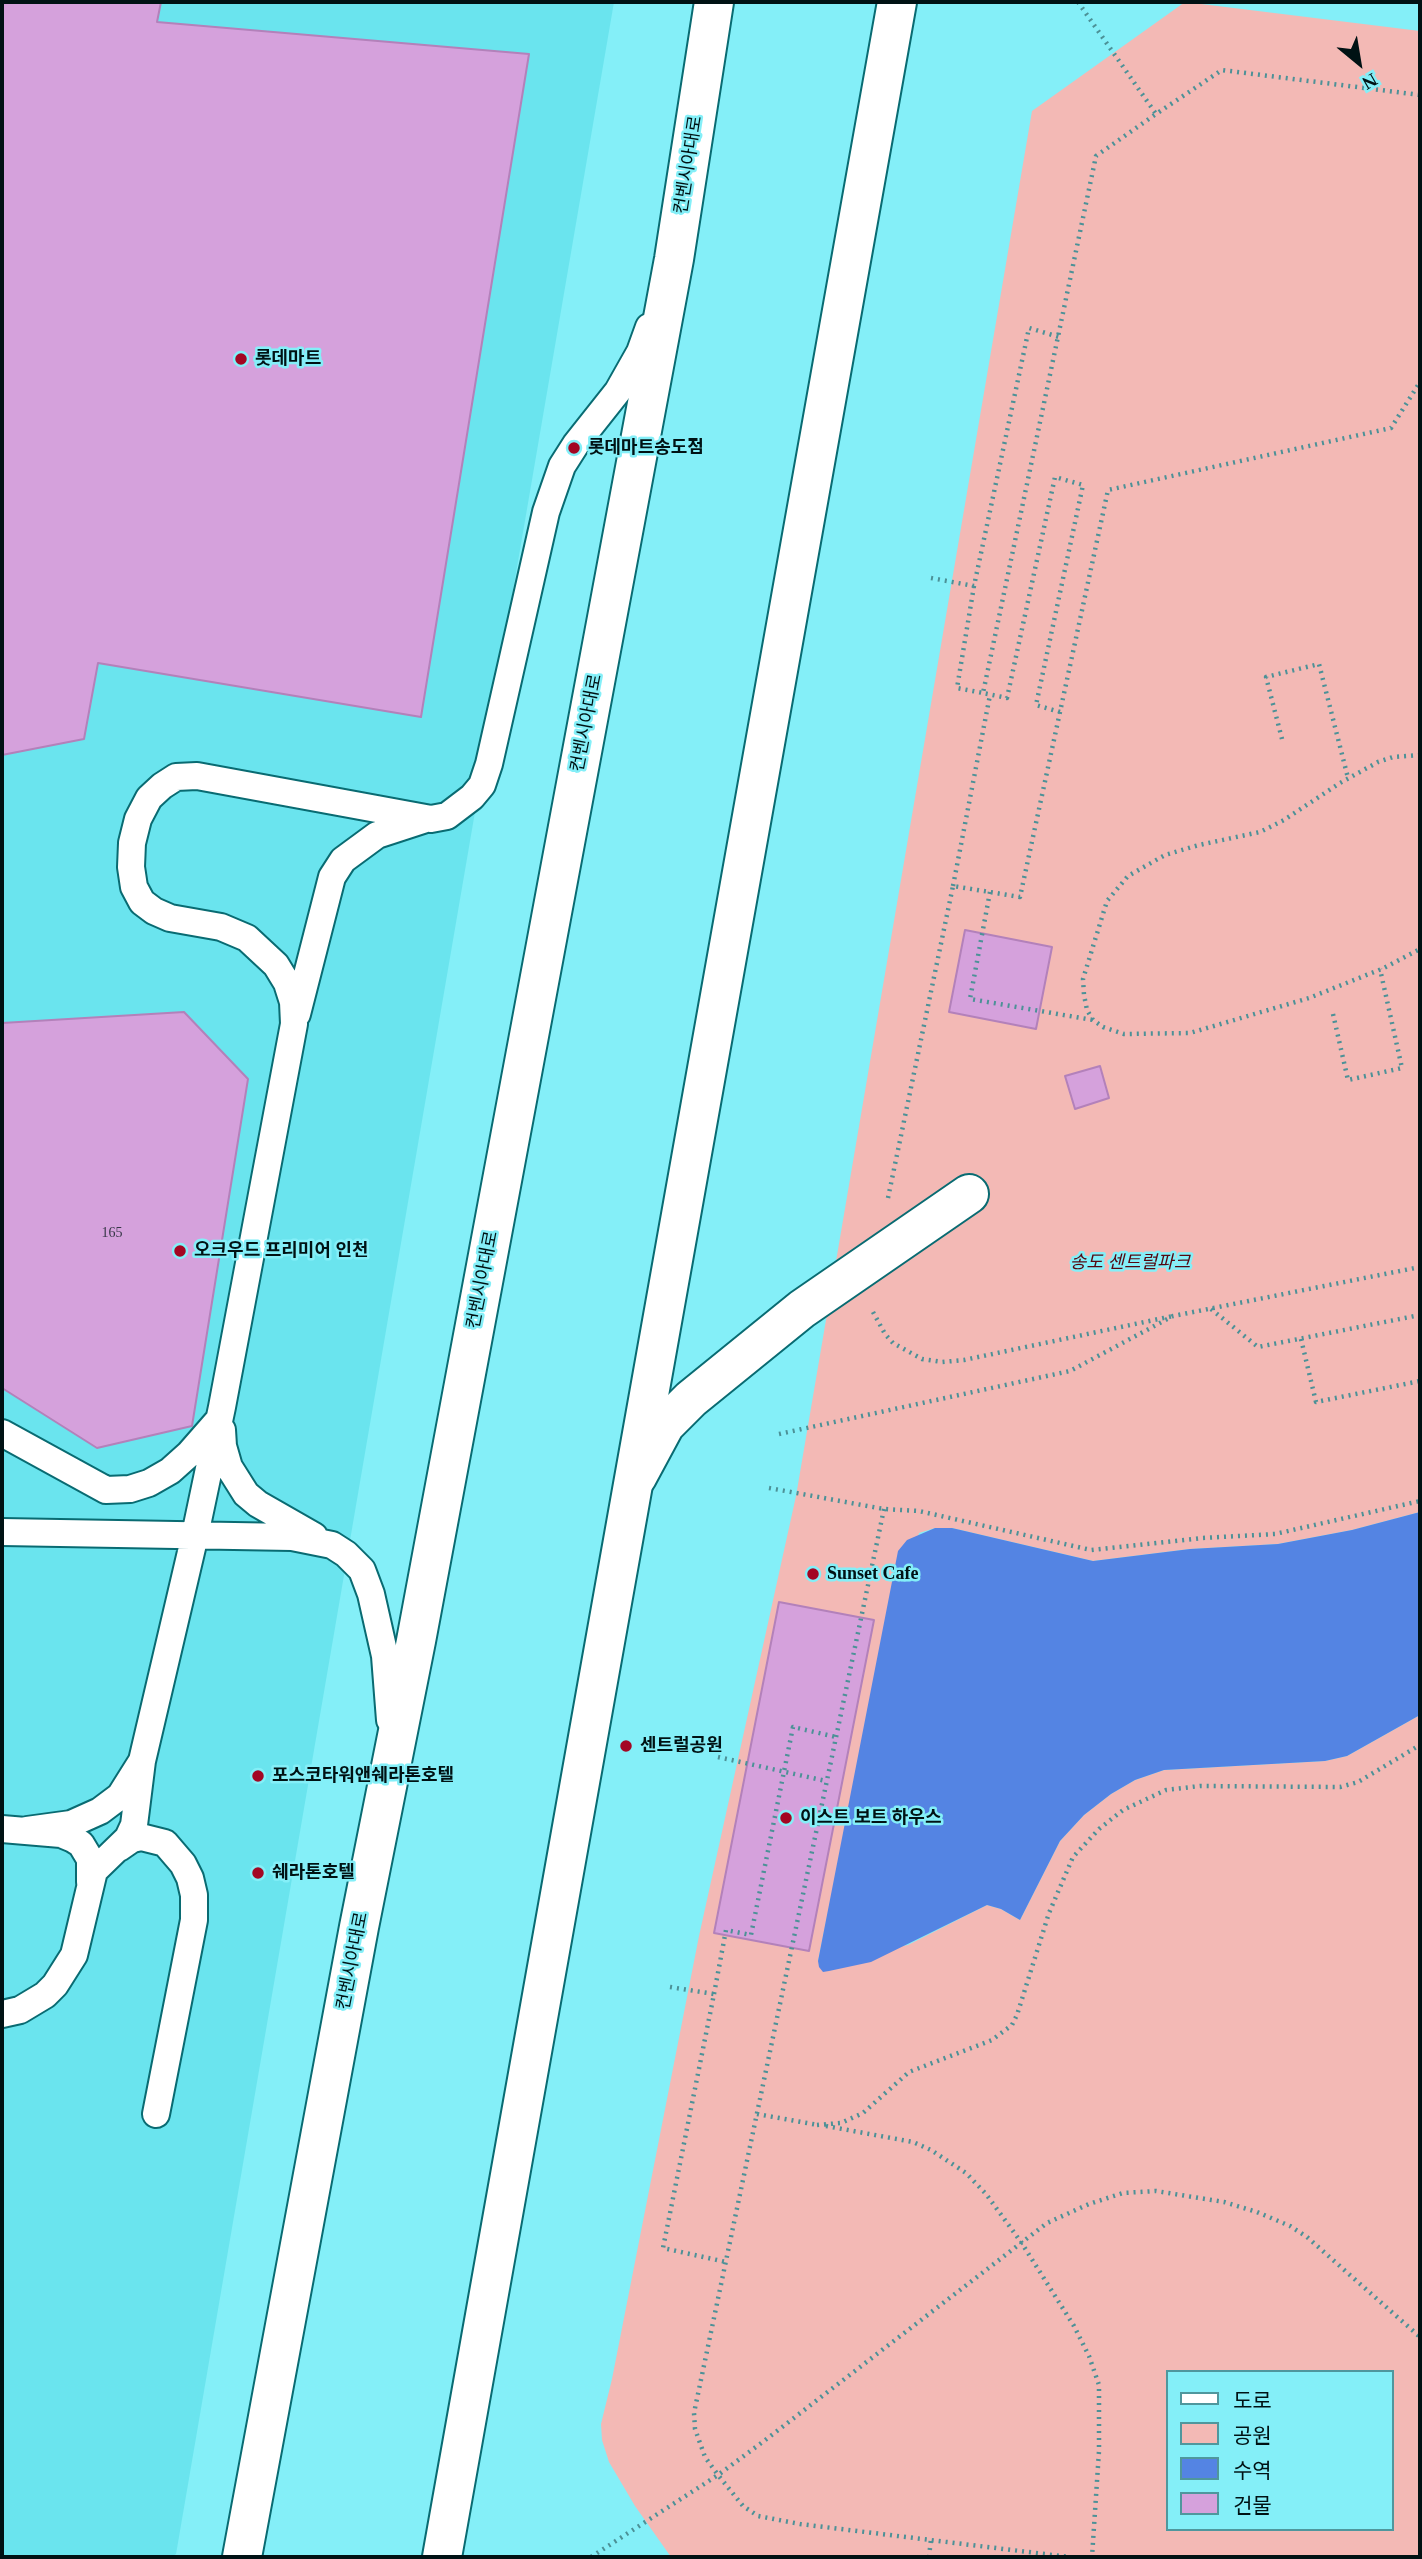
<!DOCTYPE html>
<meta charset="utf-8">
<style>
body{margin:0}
#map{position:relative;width:1422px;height:2559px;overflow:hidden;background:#84eff8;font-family:"Times New Roman","Noto Sans KR",serif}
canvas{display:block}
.frame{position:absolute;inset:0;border:4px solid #001214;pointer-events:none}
.legend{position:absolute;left:1166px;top:2370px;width:228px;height:161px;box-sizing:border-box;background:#84eff8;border:2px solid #4f979d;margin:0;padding:9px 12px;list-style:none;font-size:21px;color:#001214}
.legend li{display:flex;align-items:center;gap:14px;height:35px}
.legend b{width:35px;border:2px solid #4f979d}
.north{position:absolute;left:1324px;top:28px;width:70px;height:70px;-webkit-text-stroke:5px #84eff8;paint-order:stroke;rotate:150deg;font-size:19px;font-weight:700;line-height:28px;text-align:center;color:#001214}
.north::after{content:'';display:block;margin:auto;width:24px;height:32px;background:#001214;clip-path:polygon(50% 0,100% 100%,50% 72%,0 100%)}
</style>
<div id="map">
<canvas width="1422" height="2559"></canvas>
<div class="frame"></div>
<ul class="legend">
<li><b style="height:9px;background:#fff"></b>도로</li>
<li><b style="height:19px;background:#f3b9b5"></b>공원</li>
<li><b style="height:19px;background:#5484e3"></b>수역</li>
<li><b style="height:19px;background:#d5a1dc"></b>건물</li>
</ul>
<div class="north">N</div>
</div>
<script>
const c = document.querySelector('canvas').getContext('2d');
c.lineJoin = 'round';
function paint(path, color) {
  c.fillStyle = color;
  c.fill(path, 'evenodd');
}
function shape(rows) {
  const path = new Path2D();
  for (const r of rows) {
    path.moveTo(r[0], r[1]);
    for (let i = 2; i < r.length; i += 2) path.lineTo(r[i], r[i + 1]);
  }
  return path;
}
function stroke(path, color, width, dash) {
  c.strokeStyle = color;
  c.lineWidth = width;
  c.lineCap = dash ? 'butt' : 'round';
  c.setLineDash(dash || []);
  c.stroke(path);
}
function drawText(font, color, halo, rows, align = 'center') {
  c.font = font + ' "Times New Roman","Noto Sans KR",serif';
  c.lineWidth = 5;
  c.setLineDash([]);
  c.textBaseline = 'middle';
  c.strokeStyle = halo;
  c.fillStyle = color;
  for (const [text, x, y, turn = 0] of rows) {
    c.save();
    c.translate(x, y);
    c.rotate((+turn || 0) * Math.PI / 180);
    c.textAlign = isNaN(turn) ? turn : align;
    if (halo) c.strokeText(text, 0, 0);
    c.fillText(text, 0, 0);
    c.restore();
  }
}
const built = shape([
 [2,2,614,2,176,2554,171,2557,2,2557]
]);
const green = shape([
 [1185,2,1420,31,1420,1512,1352,1530,1278,1544,1190,1549,1093,1561,952,1528,935,1528,919,1533,835,1878,818,1961,908,1945,987,1905,1001,1909,1020,1920,1060,1841,1084,1815,1111,1794,1135,1780,1164,1770,1325,1761,1347,1756,1420,1715,1420,2557,671,2557,635,2506,609,2462,602,2440,601,2424,612,2379,699,1936,796,1496,1032,111],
 [1168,2372,1392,2372,1392,2529,1168,2529]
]);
const water = shape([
 [1420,1512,1420,1715,1347,1756,1325,1761,1164,1770,1135,1780,1111,1794,1084,1815,1060,1841,1020,1920,1001,1909,987,1905,871,1962,829,1971,823,1972,819,1967,818,1961,898,1551,907,1540,935,1528,952,1528,1093,1561,1190,1549,1278,1544,1352,1530]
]);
const building = shape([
 [2,2,161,2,157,22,529,54,421,717,98,663,84,739,2,755,2,2],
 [965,930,1052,947,1036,1029,949,1012,965,930],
 [184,1012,248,1079,192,1426,97,1448,2,1388,2,1023,184,1012],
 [1100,1066,1109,1098,1075,1109,1065,1076,1100,1066],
 [779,1602,874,1620,809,1951,714,1933,779,1602]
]);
const path = shape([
 [1078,2,1156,114,1222,70,1420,95],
 [931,578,974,586,1029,328,1059,337],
 [974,586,957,688,983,693],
 [1060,712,1036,705,1083,485,1055,477,1007,698,983,693,1096,156,1156,114],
 [1282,739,1266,677,1319,664,1348,778],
 [1420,755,1393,757,1378,762,1340,783,1284,820,1260,832,1199,845,1165,855,1128,876,1107,901,1083,979,1084,995,1087,1010,1093,1020,1103,1027,1124,1034,1190,1033,1309,998,1384,968,1420,949],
 [953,886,990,695],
 [990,892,970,999,1093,1020],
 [1333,1014,1348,1080,1402,1068,1380,969],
 [888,1198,953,886,1020,897,1108,490,1391,428,1420,382],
 [1211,1309,1258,1347,1420,1315],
 [873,1312,885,1334,893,1343,922,1359,942,1362,964,1360,1173,1316],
 [1301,1339,1316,1402,1420,1381],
 [779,1434,1070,1371,1173,1316,1420,1267],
 [769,1488,884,1509,919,1511,1091,1550,1202,1538,1275,1534,1420,1501],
 [884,1509,694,2413,695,2429,705,2457,718,2475,743,2506,758,2516,800,2524,1069,2557],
 [718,1757,826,1781],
 [670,1987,714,1994,663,2248,726,2262],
 [714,1994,726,1930,751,1935,793,1727,836,1737],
 [757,2114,818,2125],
 [817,2125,841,2123,863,2113,909,2072,992,2040,1012,2025,1017,2015,1049,1913,1073,1857,1099,1829,1123,1810,1166,1790,1200,1786,1340,1787,1358,1782,1420,1745],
 [826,2126,913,2142,931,2150,966,2173,986,2194,1021,2242,1074,2326,1089,2356,1099,2385,1099,2451,1092,2557],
 [591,2557,718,2475,764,2441,1047,2223,1089,2204,1123,2193,1156,2191,1224,2202,1257,2212,1290,2226,1307,2237,1420,2337],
 [929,2557,931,2539]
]);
const service = shape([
 [297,1014,332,877,343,860,377,835,423,820],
 [222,1430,223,1446,229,1467,246,1494,258,1504,314,1536],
 [2,1433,106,1490,130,1489,149,1483,170,1471,189,1454,217,1422],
 [2,1532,292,1537,332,1545,346,1554,362,1570,371,1594,385,1656,390,1720],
 [142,1761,195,1535,222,1407,294,1024,293,1002,287,983,276,965,247,938,221,927,170,918,154,911,142,902,134,887,131,867,132,843,138,819,149,798,162,786,176,777,197,776,431,819,447,816,472,797,482,785,489,764,546,512,562,466,576,444,618,391,640,352,649,327],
 [2,1829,61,1834,73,1839,81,1844,90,1859,90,1882],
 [119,1848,132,1839,141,1837,165,1843,183,1864,190,1878,194,1895,194,1920,156,2114],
 [2,2014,20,2010,45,1995,55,1985,74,1955,94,1871,128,1838,134,1825,142,1761,120,1796,100,1811,71,1824,27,1830]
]);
const minor = shape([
 [637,1477,665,1425,691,1399,802,1309,969,1194]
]);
const secondary = shape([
 [242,2557,359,1927,416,1641,674,259,714,2],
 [442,2557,897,2]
]);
const markers = [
 [241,359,7,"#a30623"],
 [574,448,7,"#a30623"],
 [180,1251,7,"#a30623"],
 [813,1574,7,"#a30623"],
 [626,1746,7,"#a30623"],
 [258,1776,7,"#a30623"],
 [786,1818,7,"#a30623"],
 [258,1873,7,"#a30623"]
];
const numberNames = [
 ["165",112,1233]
];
const streetNames = [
 ["컨벤시아대로",689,165,-81],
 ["컨벤시아대로",587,723,-79],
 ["컨벤시아대로",483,1280,-79],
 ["컨벤시아대로",353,1961,-79]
];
const poiNames = [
 ["롯데마트",255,359],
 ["롯데마트송도점",588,448],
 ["오크우드 프리미어 인천",194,1251],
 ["Sunset Cafe",827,1574],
 ["센트럴공원",640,1746],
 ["포스코타워앤쉐라톤호텔",272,1776],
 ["이스트 보트 하우스",800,1818],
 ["쉐라톤호텔",272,1873]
];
const parkNames = [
 ["송도 센트럴파크",1130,1263]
];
paint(built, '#6ae4ee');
paint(green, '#f3b9b5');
paint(water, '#5484e3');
paint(building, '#d5a1dc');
stroke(building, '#b381ba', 2);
stroke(service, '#096b72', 30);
stroke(minor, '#096b72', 42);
stroke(secondary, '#096b72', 42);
stroke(path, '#4c9197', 4.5, [2, 5]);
stroke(service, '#fff', 26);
stroke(minor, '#fff', 38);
stroke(secondary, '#fff', 38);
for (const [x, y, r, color] of markers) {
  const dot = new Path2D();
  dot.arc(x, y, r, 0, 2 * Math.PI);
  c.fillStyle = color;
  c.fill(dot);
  stroke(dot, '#84eff8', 2.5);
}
drawText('14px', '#353646', null, numberNames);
drawText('18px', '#001214', '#84eff8', streetNames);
drawText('bold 18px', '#001214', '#84eff8', poiNames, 'left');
drawText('italic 18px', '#55060f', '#84eff8', parkNames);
</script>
